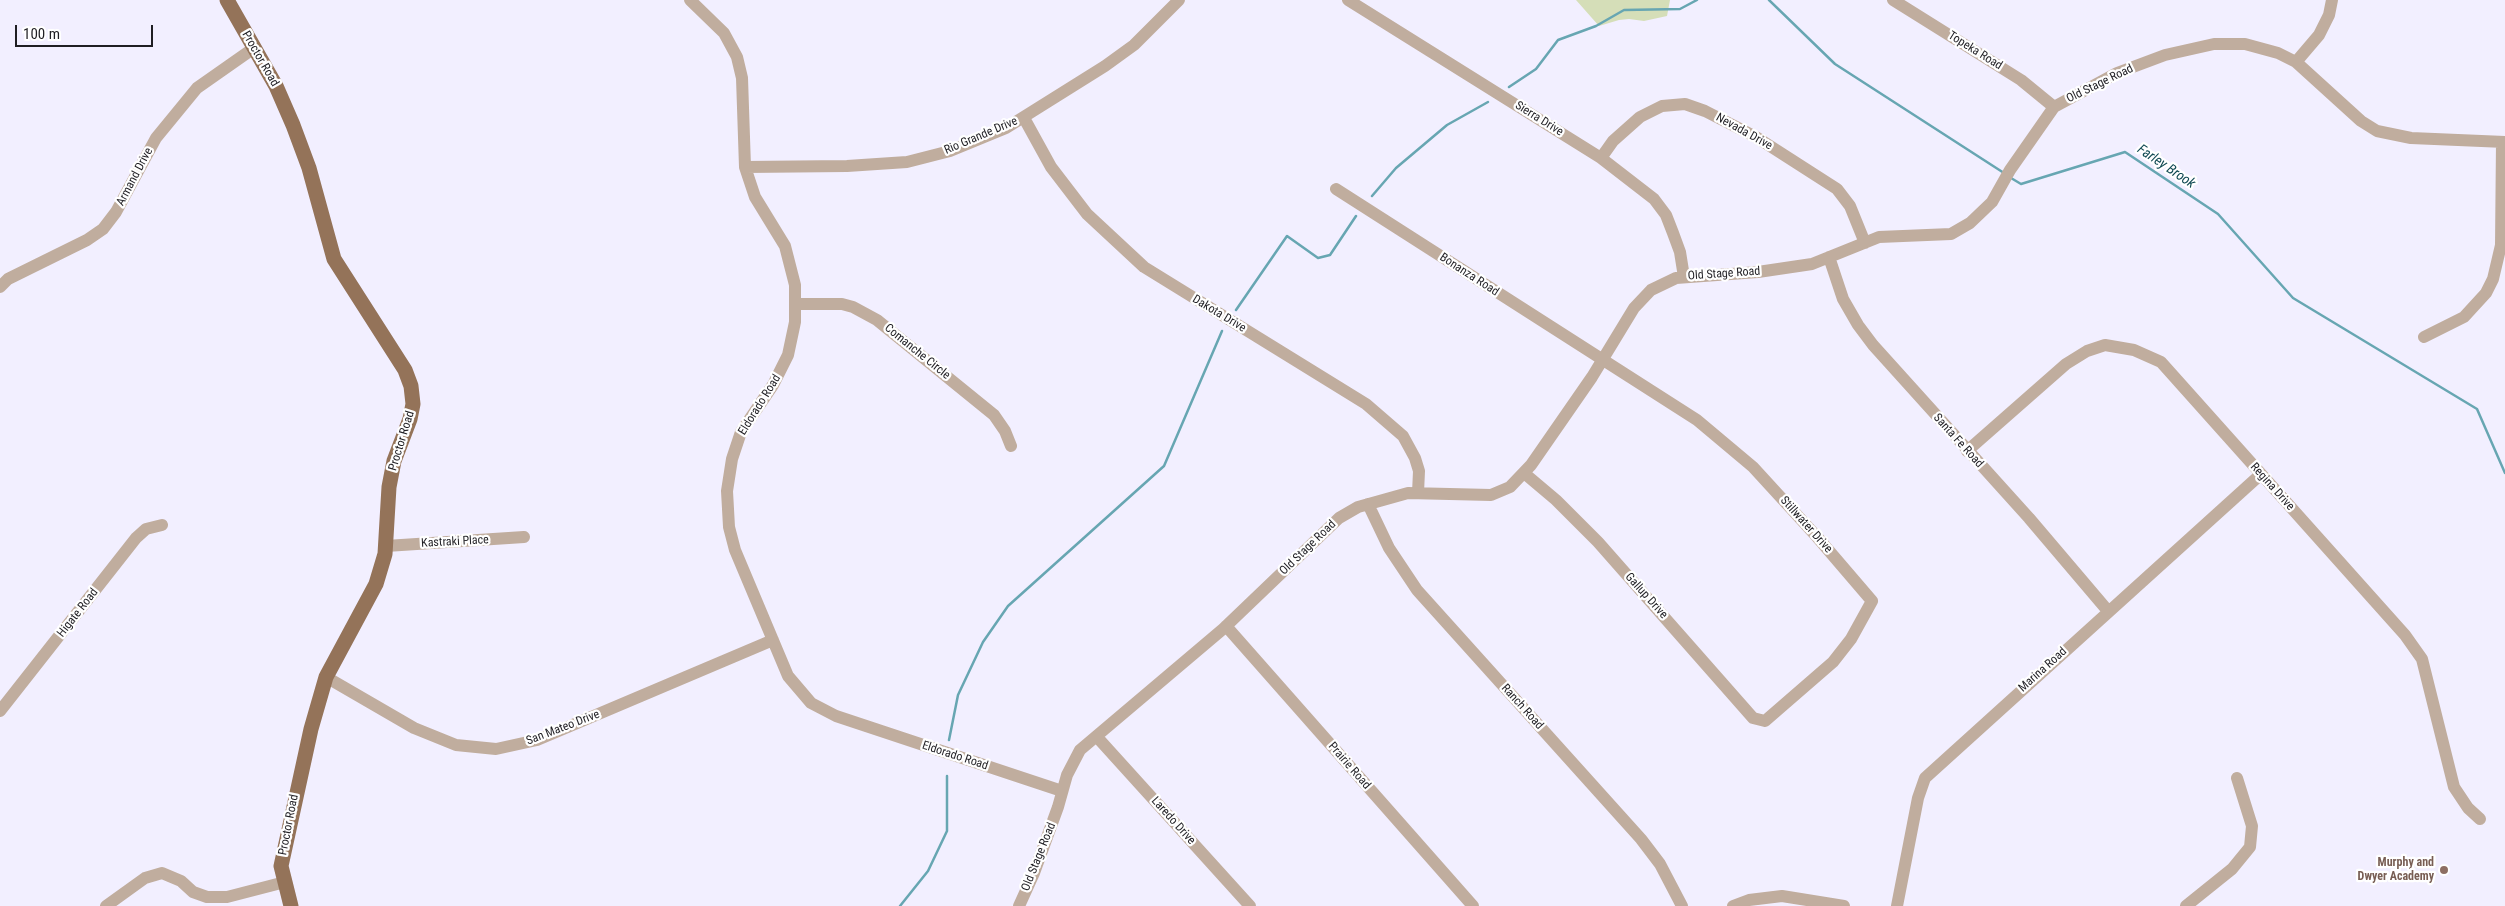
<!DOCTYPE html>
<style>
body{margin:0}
#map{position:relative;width:2505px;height:906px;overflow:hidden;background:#f2efff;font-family:"Roboto Condensed",sans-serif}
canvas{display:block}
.scale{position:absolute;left:15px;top:25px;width:138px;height:22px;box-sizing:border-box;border:2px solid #1f1e23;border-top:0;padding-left:6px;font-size:15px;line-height:18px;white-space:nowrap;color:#1f1e23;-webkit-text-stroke:4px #fff;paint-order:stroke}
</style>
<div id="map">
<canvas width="2505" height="906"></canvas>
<div class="scale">100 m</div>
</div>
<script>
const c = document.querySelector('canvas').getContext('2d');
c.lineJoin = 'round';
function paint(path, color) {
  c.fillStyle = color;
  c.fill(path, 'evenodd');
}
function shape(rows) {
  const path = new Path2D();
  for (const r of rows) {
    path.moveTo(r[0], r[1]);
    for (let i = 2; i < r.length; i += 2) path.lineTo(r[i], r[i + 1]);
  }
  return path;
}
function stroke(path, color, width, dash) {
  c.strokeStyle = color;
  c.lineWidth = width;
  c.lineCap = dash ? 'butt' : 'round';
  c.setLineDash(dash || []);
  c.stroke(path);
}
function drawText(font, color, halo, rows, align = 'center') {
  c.font = font + ' "Roboto Condensed",sans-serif';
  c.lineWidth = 4.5;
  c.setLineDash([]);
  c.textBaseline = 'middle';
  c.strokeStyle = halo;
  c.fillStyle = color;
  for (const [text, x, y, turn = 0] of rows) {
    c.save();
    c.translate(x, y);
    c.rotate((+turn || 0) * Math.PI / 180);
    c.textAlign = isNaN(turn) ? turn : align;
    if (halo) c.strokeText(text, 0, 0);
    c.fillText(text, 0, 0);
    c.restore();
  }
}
const green = shape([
 [1576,0,1670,0,1667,16,1644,21,1629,19,1619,20,1599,26]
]);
const stream = shape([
 [1769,0,1835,64,2004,173],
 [1509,87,1536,69,1558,40,1596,26,1624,10,1680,9,1697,0],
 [2011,178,2021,184,2125,152,2218,214,2293,298,2477,409,2505,473],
 [1372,196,1396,168,1447,125,1488,102],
 [1236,310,1287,236,1318,258,1330,255,1356,216],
 [949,740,958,695,983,642,1008,606,1164,466,1222,331],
 [900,906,928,871,947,831,947,776]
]);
const minor = shape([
 [690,0,724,33,737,57,742,78,745,167,755,197,785,246,795,285,795,322,788,355,773,385,741,432,732,459,727,491,729,527,735,550,788,676,811,703,836,716,1062,791],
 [1348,0,1601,158,1654,199,1666,215,1673,233,1680,252,1684,277],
 [1893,0,2021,80,2054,107],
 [2296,62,2319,35,2329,15,2332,0],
 [1024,118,1051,167,1087,214,1144,267,1366,404,1403,436,1415,458,1419,471,1418,493],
 [1601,158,1613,141,1640,117,1662,106,1685,104,1705,111,1756,137,1837,189,1850,206,1865,243],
 [745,167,847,166,907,162,950,151,1006,128,1105,66,1134,45,1179,0],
 [1336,189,1697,420,1753,467,1818,538,1872,601,1851,639,1833,662,1765,721,1753,718,1598,542,1556,500,1524,473],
 [1829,257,1843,299,1858,325,1873,345,2029,518,2108,611],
 [0,287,8,279,87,240,103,229,116,212,156,138,197,88,254,48],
 [797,304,842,304,853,307,877,320,994,415,1005,431,1011,446],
 [2424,337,2464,317,2486,293,2493,279,2501,245,2502,142],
 [1967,451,2066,364,2087,351,2105,345,2134,350,2161,362,2405,635,2422,659,2454,787,2468,808,2480,819],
 [1368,504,1389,548,1417,590,1641,839,1660,864,1682,906],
 [386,546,524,537],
 [1226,626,1473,906],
 [326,677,414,728,456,745,496,749,537,740,773,640],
 [0,711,136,538,146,529,162,525],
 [1097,737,1250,906],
 [106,906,145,878,162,873,181,881,193,892,207,897,227,897,285,882],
 [1019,906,1034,873,1058,807,1067,775,1080,750,1223,629,1339,518,1358,507,1408,493,1491,495,1510,487,1531,465,1592,377,1634,308,1651,290,1676,278,1758,272,1812,264,1879,237,1951,234,1970,223,1992,202,2010,170,2054,107,2117,73,2165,55,2214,44,2245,44,2278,53,2296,62,2361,121,2377,131,2411,138,2505,142],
 [1733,906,1749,900,1782,896,1844,906],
 [1897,906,1918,798,1925,778,2260,475],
 [2186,906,2232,869,2250,847,2252,826,2237,778]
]);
const major = shape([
 [227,0,276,86,293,125,309,168,334,259,405,370,411,386,413,404,410,419,394,461,389,487,385,554,376,584,326,677,311,729,281,866,291,906]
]);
const markers = [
 [2444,870,5,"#8d6e63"]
];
const streetNames = [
 ["Topeka Road",1975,51,32],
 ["Proctor Road",260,59,60],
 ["Old Stage Road",2100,84,-26],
 ["Sierra Drive",1539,119,32],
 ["Nevada Drive",1744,132,29],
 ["Rio Grande Drive",981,136,-23],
 ["Armand Drive",135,177,-62],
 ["Old Stage Road",1724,274,-4],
 ["Bonanza Road",1469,275,33],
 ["Dakota Drive",1219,314,31],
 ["Comanche Circle",917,352,39],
 ["Eldorado Road",760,405,-58],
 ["Proctor Road",402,441,-73],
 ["Santa Fe Road",1958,441,48],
 ["Regina Drive",2272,487,48],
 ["Stillwater Drive",1806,525,48],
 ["Kastraki Place",455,542,-3],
 ["Old Stage Road",1308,548,-44],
 ["Gallup Drive",1646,596,48],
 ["Higate Road",78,613,-52],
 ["Marina Road",2043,670,-42],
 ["Ranch Road",1522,707,48],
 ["San Mateo Drive",563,728,-21],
 ["Eldorado Road",955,756,18],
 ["Prairie Road",1349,766,49],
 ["Laredo Drive",1173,821,48],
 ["Proctor Road",289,825,-79],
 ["Old Stage Road",1039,857,-68]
];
const educationNames = [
 ["Murphy and",2434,863],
 ["Dwyer Academy",2434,877]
];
const waterNames = [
 ["Farley Brook",2166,167,34]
];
paint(green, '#d5deb8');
stroke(stream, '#67a6b2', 2.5);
stroke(minor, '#c0ad9e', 12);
stroke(major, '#947359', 15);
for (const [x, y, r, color] of markers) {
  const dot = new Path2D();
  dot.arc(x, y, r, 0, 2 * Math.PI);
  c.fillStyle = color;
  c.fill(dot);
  stroke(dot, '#fff', 2);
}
drawText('12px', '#1f1e23', '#fff', streetNames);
drawText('bold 12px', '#785e54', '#fff', educationNames, 'right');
drawText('italic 14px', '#0e4851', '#fff', waterNames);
</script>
